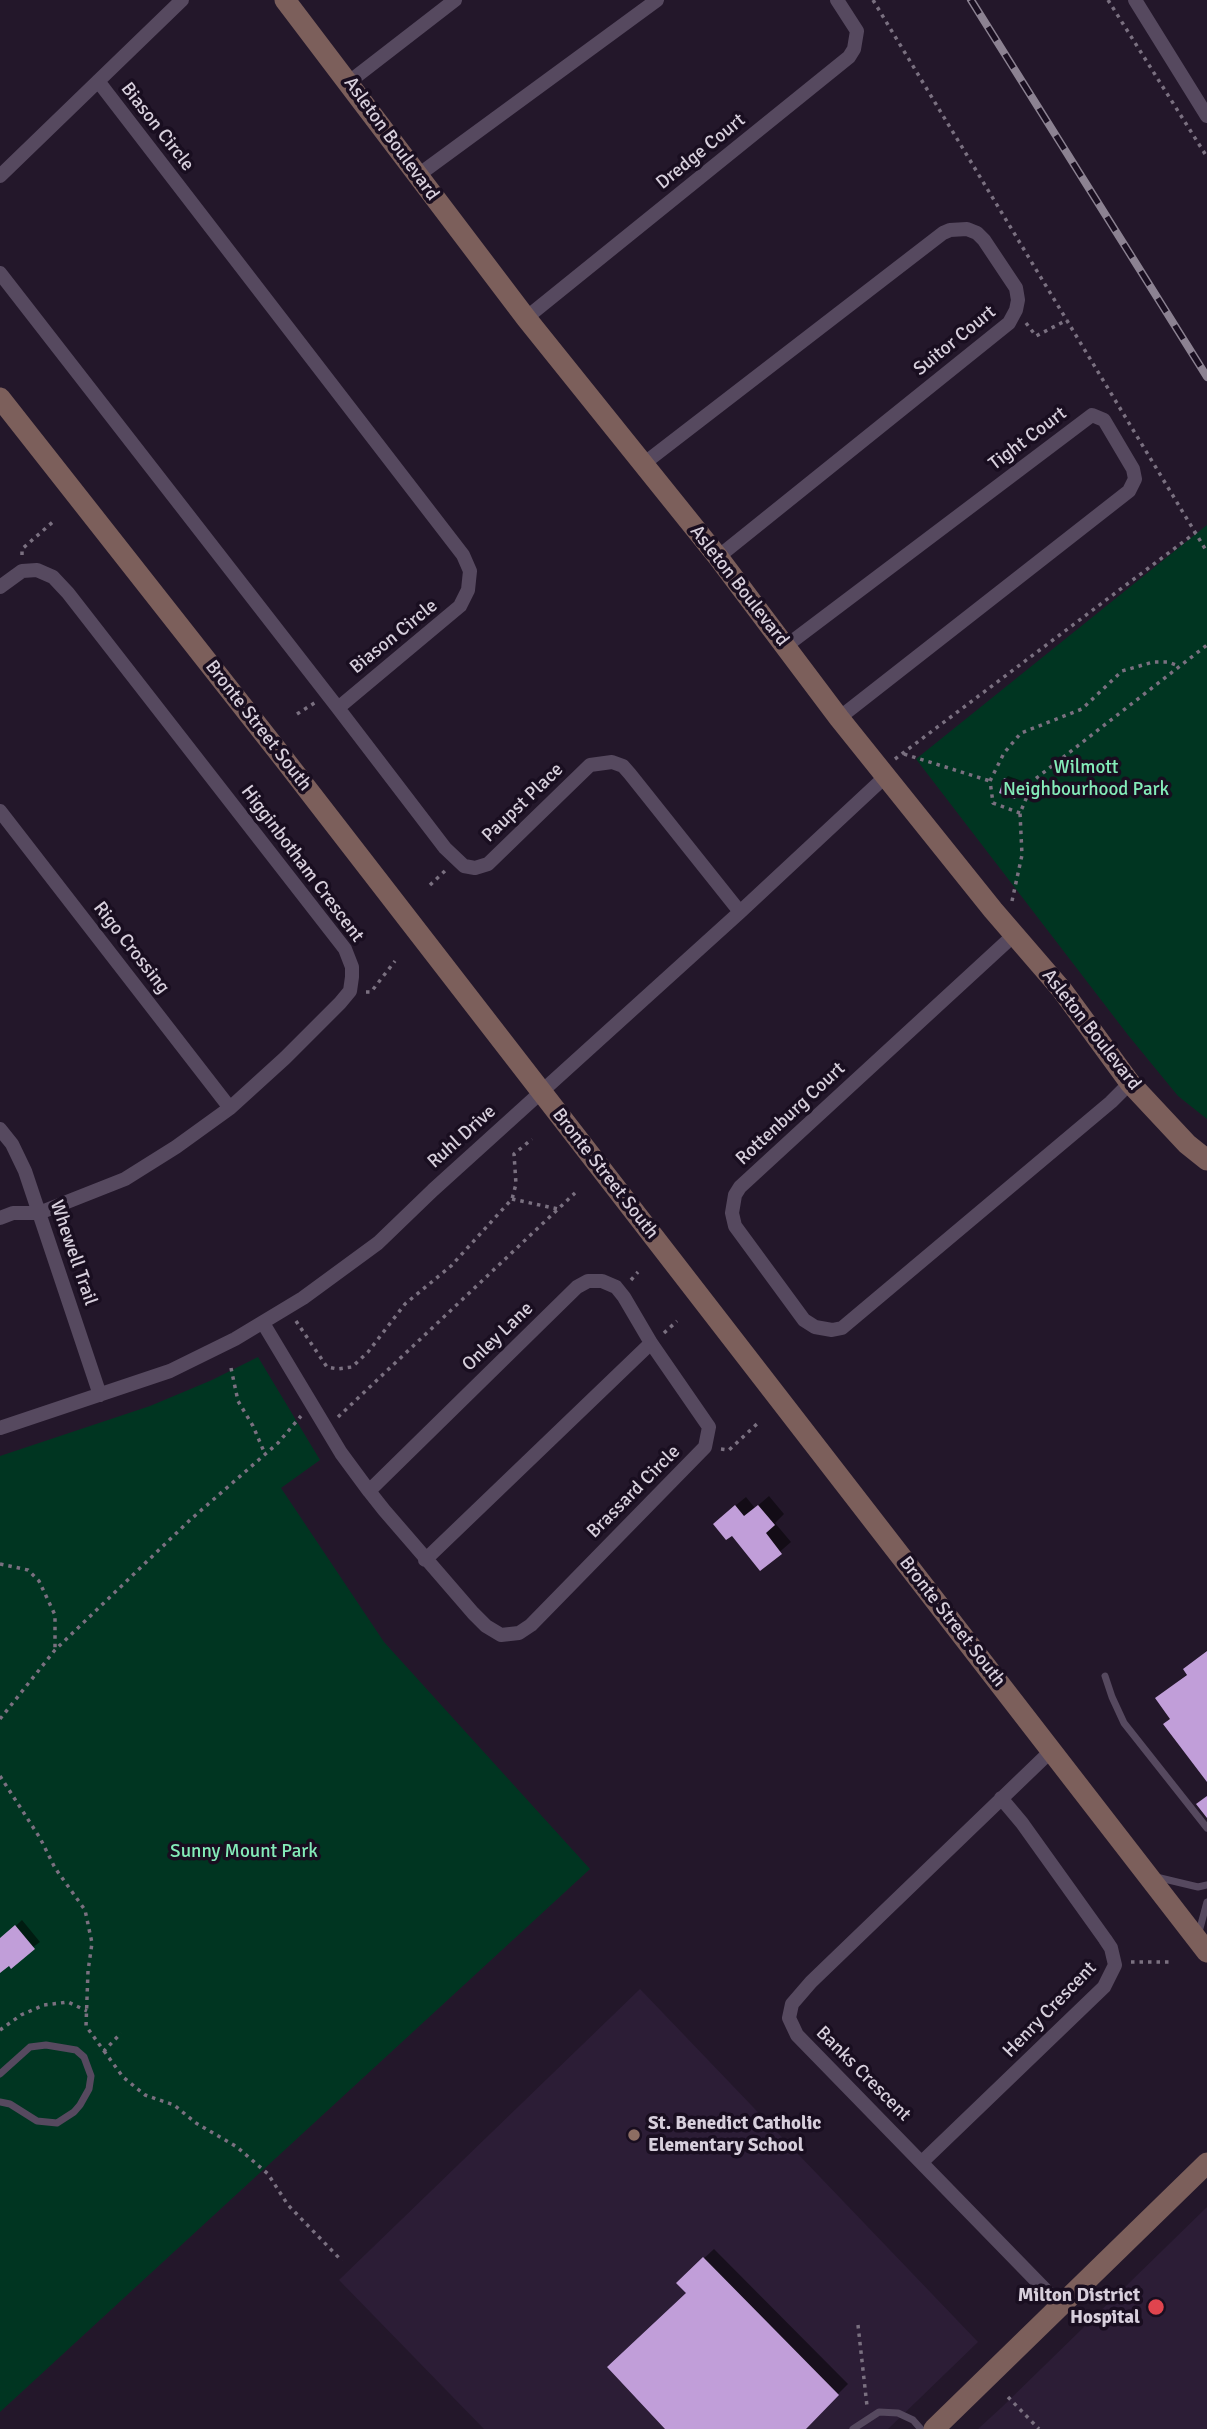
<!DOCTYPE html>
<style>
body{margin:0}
canvas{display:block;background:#23172a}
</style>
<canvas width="1207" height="2429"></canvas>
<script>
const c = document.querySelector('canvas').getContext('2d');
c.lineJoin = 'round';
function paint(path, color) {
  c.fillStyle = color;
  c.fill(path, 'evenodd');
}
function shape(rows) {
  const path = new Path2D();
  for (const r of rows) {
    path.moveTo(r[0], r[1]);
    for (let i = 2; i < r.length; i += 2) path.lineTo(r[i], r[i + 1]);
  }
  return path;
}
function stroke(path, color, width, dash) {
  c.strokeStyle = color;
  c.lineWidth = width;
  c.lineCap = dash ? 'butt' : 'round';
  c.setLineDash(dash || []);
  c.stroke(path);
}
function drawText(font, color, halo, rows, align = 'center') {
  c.font = font + ' Signika,sans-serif';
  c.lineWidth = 7;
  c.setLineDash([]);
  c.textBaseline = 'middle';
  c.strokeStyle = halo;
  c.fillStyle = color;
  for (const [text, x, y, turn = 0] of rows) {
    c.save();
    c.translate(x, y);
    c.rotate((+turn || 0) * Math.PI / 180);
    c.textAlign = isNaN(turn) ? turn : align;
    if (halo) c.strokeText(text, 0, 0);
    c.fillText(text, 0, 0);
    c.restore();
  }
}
const built = shape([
 [640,1989,978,2342,888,2429,484,2429,339,2280],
 [1207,2207,1207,2429,978,2429,1002,2407]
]);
const green = shape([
 [1207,525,1207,1119,1178,1096,1128,1035,916,759],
 [258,1357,320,1460,281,1488,384,1642,590,1869,0,2412,0,1456,150,1406,212,1380]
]);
const shadow = shape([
 [1008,776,1022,781,1014,797,1005,779],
 [769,1496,784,1514,775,1523,791,1542,760,1569,725,1514,746,1497,755,1508],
 [1207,1650,1207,1779,1172,1718,1157,1699,1188,1673,1185,1670],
 [22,1920,40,1942,0,1971,0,1941],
 [714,2249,848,2384,803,2429,668,2429,688,2292,688,2273]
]);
const building = shape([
 [1004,778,1020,784,1015,799,999,793],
 [735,1505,744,1516,758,1505,775,1525,766,1533,782,1554,760,1571,732,1536,726,1540,713,1524],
 [1207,1651,1207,1782,1163,1724,1170,1719,1155,1698,1187,1675,1183,1669],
 [1207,1796,1207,1818,1196,1804],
 [15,1925,35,1949,11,1969,9,1966,0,1973,0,1938],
 [703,2257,839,2395,806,2429,665,2429,607,2367,686,2293,676,2283]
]);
const path = shape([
 [873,0,1207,552],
 [1108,0,1207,157],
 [1026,323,1036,336,1067,320],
 [22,555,22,549,55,520],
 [297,714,316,702],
 [904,754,990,781],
 [895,759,1195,533],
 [1020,813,993,803,990,781,1004,753,1021,733,1082,709,1122,671,1153,662,1168,662,1179,666],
 [430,885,447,869],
 [1012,901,1022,855,1020,813,1034,780,1207,645],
 [366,992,371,992,395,961],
 [512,1199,558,1209],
 [631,1280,638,1272],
 [296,1321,327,1367,338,1369,352,1367,368,1352,405,1304,451,1266,512,1199,516,1184,514,1154,532,1139],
 [664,1333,677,1321],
 [231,1368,238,1401,253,1426,265,1454],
 [338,1417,575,1193],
 [721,1449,729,1450,758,1423],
 [0,1564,28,1570,39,1581,55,1615,55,1650],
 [0,1719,55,1650,190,1520,278,1443,301,1416],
 [0,1776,40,1838,55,1868,85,1910,92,1943,88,1971,86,2026,104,2051,121,2033],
 [1131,1962,1170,1962],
 [0,2030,21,2015,44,2005,68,2002,87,2011],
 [104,2051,123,2077,145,2095,174,2105,196,2123,237,2147,268,2174,288,2205,342,2261],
 [858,2325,867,2406],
 [1008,2397,1039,2429]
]);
const lane = shape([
 [1105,1676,1112,1697,1124,1723,1207,1828],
 [1156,1877,1198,1887,1207,1885],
 [1199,1932,1207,1902],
 [0,2074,30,2047,46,2045,76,2050,84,2057,91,2076,89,2089,80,2105,74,2112,57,2123,37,2121,10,2104,0,2102],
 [853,2429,879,2412,898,2413,913,2420,921,2429]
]);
const street = shape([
 [1135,0,1207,116],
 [349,82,455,0],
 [0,176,182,0],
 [417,176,657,0],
 [0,273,338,708,460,606,468,590,470,571,463,555,98,81],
 [526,318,849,57,854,49,857,31,837,0],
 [642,465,943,233,950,230,967,229,977,233,984,240,1016,288,1018,300,1016,310,1009,323,718,557],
 [0,587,22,571,37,570,53,577,68,593,345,949,352,967,352,977,350,991,340,1003,285,1058,230,1108,176,1147,125,1179,39,1213,13,1213,0,1218],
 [786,646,1092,415,1104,420,1133,469,1135,479,1129,491,839,718],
 [338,708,445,848,464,866,475,868,488,864,590,765,612,762,623,766,630,774,740,912],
 [0,811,230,1108],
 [1014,935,740,1187,735,1195,732,1213,735,1226,804,1320,815,1327,832,1330,842,1328,1111,1102,1130,1083],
 [0,1129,12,1144,25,1171,100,1395],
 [263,1323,341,1453,369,1491,384,1510,473,1613,486,1626,501,1635,519,1633,531,1625,705,1447,709,1427,651,1343,624,1297,616,1287,602,1281,588,1281,577,1287,369,1491],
 [0,1428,170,1371,235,1339,303,1298,378,1243,433,1190,740,912,886,776],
 [425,1560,651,1343],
 [1052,1750,811,1982,792,2004,789,2018,797,2035,1060,2305],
 [922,2162,1104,1987,1115,1965,1111,1948,1105,1939,1022,1823,1001,1798]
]);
const secondary = shape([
 [285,0,526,318,718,557,839,718,993,910,1062,990,1130,1083,1187,1144,1207,1160],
 [0,398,284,759,1207,1952],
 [934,2429,1207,2163]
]);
const rail = shape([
 [971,0,1207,377]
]);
const markers = [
 [634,2135,7,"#8d6e63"],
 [1156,2307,9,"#e0444e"]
];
const streetNames = [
 ["Biason Circle",157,127,52],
 ["Asleton Boulevard",391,139,54],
 ["Dredge Court",701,152,-39],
 ["Suitor Court",955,341,-39],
 ["Tight Court",1028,439,-37],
 ["Asleton Boulevard",739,586,52],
 ["Biason Circle",394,637,-39],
 ["Bronte Street South",258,726,52],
 ["Paupst Place",523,803,-44],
 ["Higginbotham Crescent",302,864,53],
 ["Rigo Crossing",131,948,52],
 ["Asleton Boulevard",1091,1030,52],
 ["Rottenburg Court",791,1114,-43],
 ["Ruhl Drive",462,1137,-42],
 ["Bronte Street South",605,1174,52],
 ["Whewell Trail",73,1253,71],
 ["Onley Lane",498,1337,-44],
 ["Brassard Circle",634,1492,-45],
 ["Bronte Street South",952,1622,52],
 ["Henry Crescent",1050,2010,-46],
 ["Banks Crescent",863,2074,45]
];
const parkNames = [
 ["Wilmott",1086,768],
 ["Neighbourhood Park",1086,790],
 ["Sunny Mount Park",244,1852]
];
const poiNames = [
 ["St. Benedict Catholic",648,2124],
 ["Elementary School",648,2146],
 ["Milton District",1140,2296,"right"],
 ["Hospital",1140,2318,"right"]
];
paint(built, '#2c1d36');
paint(green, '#003521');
paint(shadow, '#0007');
paint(building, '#c19ed9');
stroke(path, '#7a7080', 3.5, [3.5, 5]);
stroke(lane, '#56495f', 7);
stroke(street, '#56495f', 14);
stroke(secondary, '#7c5f5b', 21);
stroke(rail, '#8c8292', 8);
stroke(rail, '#190e20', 5, [16]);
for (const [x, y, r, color] of markers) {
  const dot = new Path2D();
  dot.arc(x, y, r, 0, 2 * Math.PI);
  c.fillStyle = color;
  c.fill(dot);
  stroke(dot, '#190e20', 2.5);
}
drawText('19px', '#d7cfdc', '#190e20', streetNames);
drawText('19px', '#84ecb9', '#190e20', parkNames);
drawText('bold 19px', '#d7cfdc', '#190e20', poiNames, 'left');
</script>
